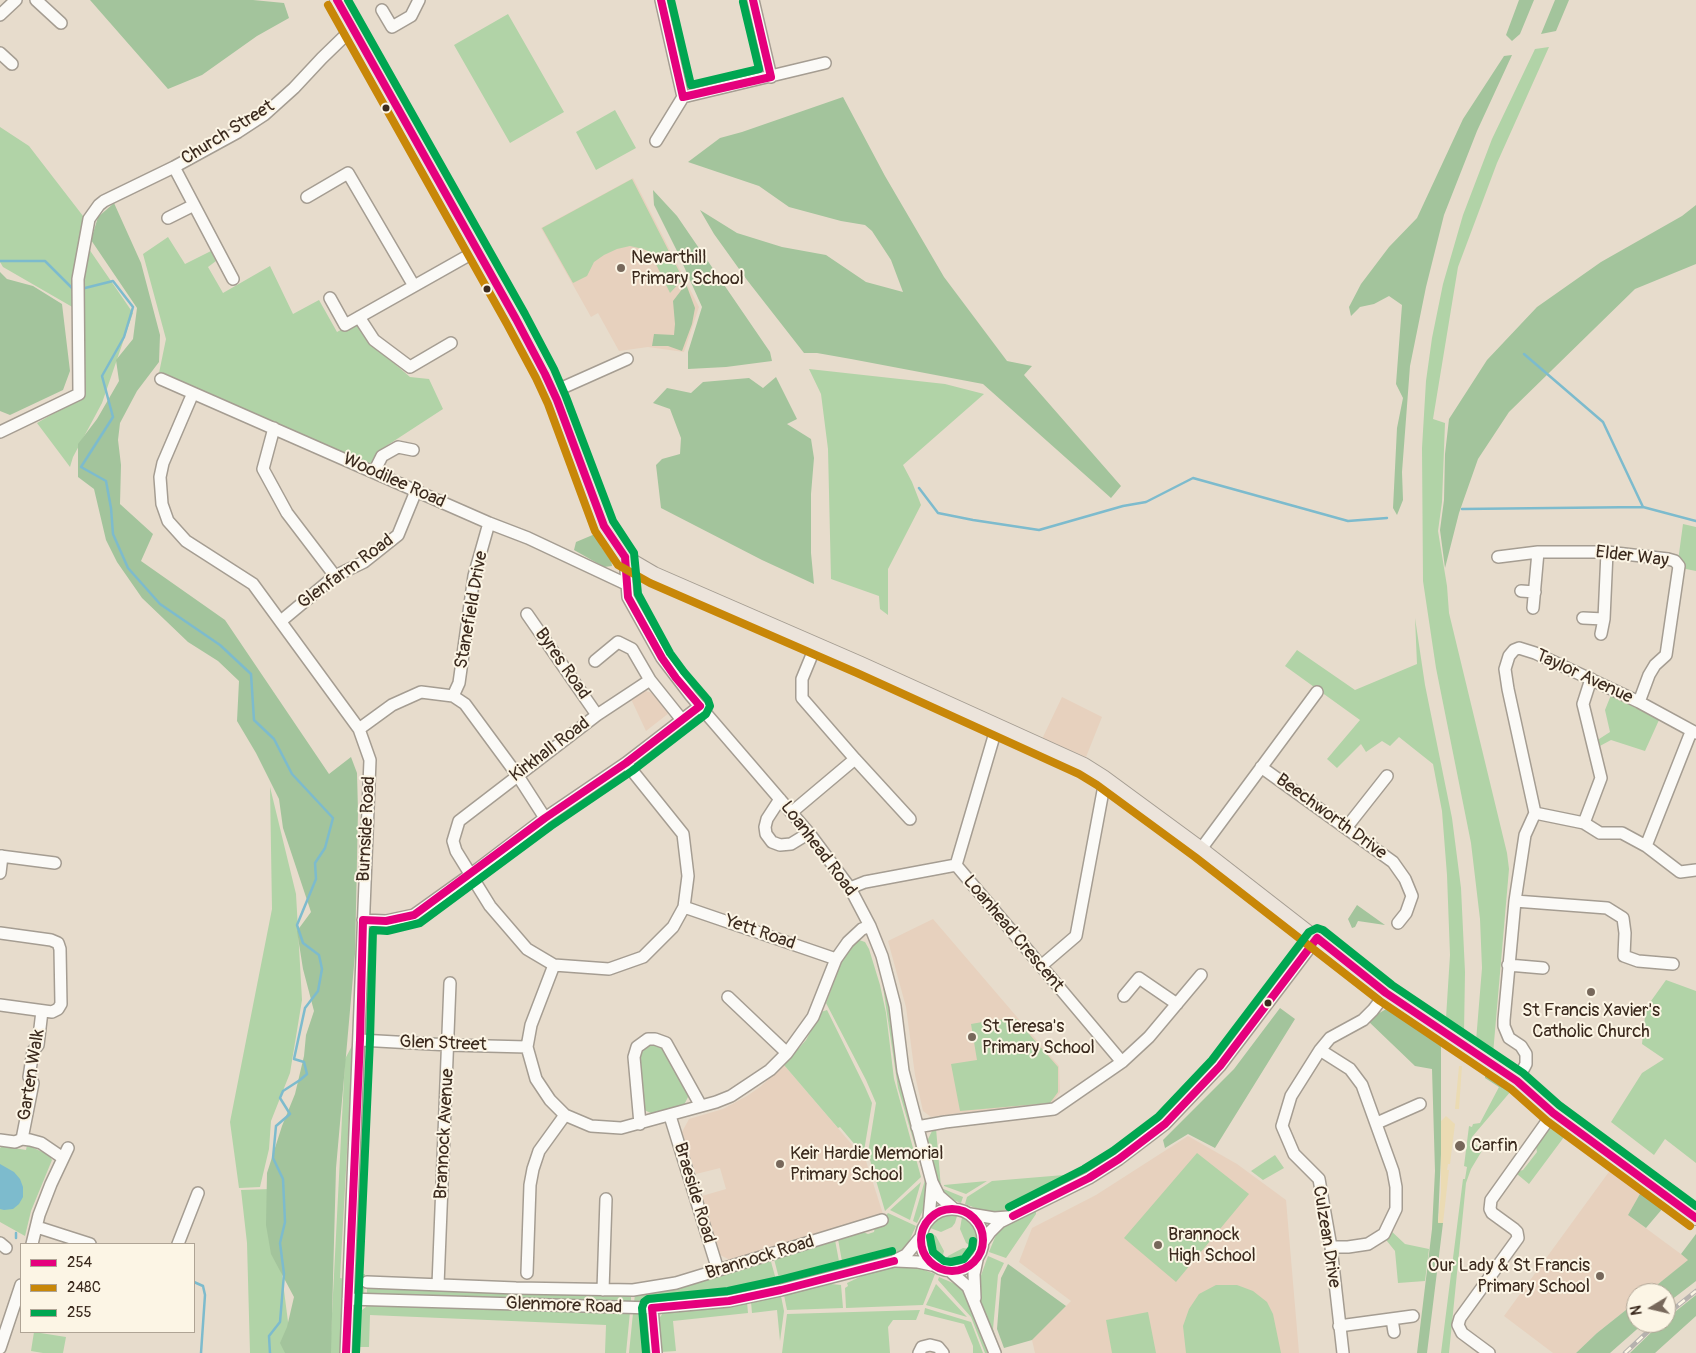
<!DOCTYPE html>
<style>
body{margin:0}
#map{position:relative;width:1696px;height:1353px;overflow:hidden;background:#e7dccc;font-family:Pangolin,sans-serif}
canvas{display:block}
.legend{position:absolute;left:20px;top:1243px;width:175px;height:90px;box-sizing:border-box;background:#fcf5e5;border:1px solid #afa495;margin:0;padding:6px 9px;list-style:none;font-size:15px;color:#3b2a1e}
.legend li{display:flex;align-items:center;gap:10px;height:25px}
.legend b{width:25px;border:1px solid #afa495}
.north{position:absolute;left:1626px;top:1283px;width:50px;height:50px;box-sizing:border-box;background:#fcf5e5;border:1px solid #afa495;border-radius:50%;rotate:261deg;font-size:14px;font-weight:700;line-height:20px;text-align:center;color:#3b2a1e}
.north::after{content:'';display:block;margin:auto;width:18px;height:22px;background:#77685b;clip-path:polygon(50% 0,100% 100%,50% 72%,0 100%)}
</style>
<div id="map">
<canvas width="1696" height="1353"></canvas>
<ul class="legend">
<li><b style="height:6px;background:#e5007d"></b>254</li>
<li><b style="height:6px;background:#c88708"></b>248C</li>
<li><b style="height:6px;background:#00a651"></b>255</li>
</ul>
<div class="north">N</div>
</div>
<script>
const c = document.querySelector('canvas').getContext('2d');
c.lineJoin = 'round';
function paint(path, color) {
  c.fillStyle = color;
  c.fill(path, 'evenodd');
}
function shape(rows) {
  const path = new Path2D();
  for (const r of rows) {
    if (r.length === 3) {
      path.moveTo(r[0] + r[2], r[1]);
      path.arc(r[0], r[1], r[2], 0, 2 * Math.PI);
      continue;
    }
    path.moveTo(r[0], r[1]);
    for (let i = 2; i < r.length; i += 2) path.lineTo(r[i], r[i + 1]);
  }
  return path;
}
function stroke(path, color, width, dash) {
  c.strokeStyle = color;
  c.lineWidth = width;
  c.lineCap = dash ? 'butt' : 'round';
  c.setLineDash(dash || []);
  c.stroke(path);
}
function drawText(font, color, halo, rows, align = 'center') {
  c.font = font + ' Pangolin,sans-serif';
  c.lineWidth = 4;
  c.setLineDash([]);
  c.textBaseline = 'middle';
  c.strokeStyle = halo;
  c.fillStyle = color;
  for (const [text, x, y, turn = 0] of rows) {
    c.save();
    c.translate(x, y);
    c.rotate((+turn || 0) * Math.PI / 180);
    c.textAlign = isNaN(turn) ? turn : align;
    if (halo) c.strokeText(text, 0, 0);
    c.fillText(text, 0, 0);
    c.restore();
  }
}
const built = shape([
 [633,178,699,307,684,352,648,347,619,351,598,313,591,317,541,228],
 [643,690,655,694,669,713,646,731,631,699],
 [1062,697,1102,717,1086,757,1042,739],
 [933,919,1059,1066,1060,1092,1051,1105,959,1113,931,1117,923,1111,915,1075,906,1007,888,941],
 [784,1065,866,1161,883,1214,732,1261,720,1255,702,1196,726,1189,720,1168,696,1174,682,1132,689,1119,723,1109,747,1096,760,1087],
 [1188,1136,1237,1164,1286,1200,1299,1353,1035,1353,1032,1340,1071,1301,1019,1262,1032,1228,1096,1195],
 [1611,1169,1641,1192,1628,1215,1689,1260,1647,1293,1636,1293,1636,1302,1597,1333,1576,1353,1553,1353,1504,1316]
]);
const green = shape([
 [508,14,564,112,510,143,454,45],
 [1549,47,1497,163,1458,267,1433,419,1445,423,1442,502,1438,531,1447,586,1449,613,1507,853,1509,869,1493,1054,1476,1041,1482,968,1480,919,1471,843,1436,668,1423,581,1422,448,1426,381,1432,338,1443,284,1463,215,1492,139,1535,49],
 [615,110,636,148,596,170,576,132],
 [0,127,29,146,83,216,80,236,133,313,102,403,73,457,70,467,37,423,84,396,81,312,3,267,0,262],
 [632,179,683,279,670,293,650,252,643,249,630,246,617,249,604,255,594,262,587,276,573,283,542,228],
 [168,237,185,264,211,251,216,261,208,267,223,293,270,266,293,314,319,300,337,332,355,322,367,340,410,377,429,379,443,409,377,452,369,467,189,389,159,373,166,339,143,254],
 [809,369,945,384,984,394,903,465,912,482,921,505,888,569,888,615,880,609,879,596,831,579,828,449,821,394],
 [1683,524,1696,527,1696,571,1681,568,1678,561],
 [1415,618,1425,685,1452,818,1461,888,1465,972,1464,1033,1446,1018,1450,955,1447,875,1442,811,1433,764,1399,737,1390,746,1382,741,1366,752,1361,744,1337,768,1327,759,1360,720,1285,666,1297,650,1355,690,1417,664],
 [1611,695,1659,720,1645,751,1611,740,1598,747,1596,741,1610,732,1605,710],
 [270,787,296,894,302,1000,290,1073,271,1121,269,1149,260,1187,239,1188,230,1122,272,909],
 [859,940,865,942,869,949,880,985,886,1013,894,1079,921,1177,885,1211,868,1153,876,1103,866,1080,826,1003,842,961,852,946],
 [1666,980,1696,991,1696,1163,1665,1139,1654,1155,1611,1122,1642,1073,1664,1059,1642,1044,1646,1008],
 [883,987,885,987,889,1008,897,1067,902,1092,928,1183,925,1206,917,1223,913,1221,925,1180,898,1088],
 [827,1010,865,1087,872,1103,864,1151,862,1153,840,1127,838,1128,784,1065,806,1040,821,1012],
 [1016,1019,1058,1067,1058,1092,1050,1103,960,1111,951,1064,977,1060,971,1024,994,1020],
 [652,1043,660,1044,690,1093,683,1107,655,1115,642,1109,638,1056,639,1050],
 [353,1044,340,1278,345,1279,342,1353,330,1353,345,1059],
 [1499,1087,1511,1091,1472,1137,1471,1142,1483,1149,1471,1169,1466,1183,1449,1353,1441,1353,1463,1179,1465,1179,1467,1167,1464,1166,1469,1126,1472,1127,1473,1124,1480,1123],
 [1555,1124,1567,1133,1529,1184,1517,1174,1519,1171,1523,1170,1537,1152,1536,1147,1551,1126],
 [936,1128,941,1188,963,1197,961,1203,948,1198,939,1189,927,1141,933,1129],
 [27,1145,49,1155,52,1160,31,1211,25,1236,0,1222,0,1148,2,1146,26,1150],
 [1197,1153,1249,1194,1176,1282,1124,1238],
 [1275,1155,1284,1168,1263,1180,1251,1171],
 [1081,1170,1084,1175,1012,1211,999,1214,986,1212,965,1204,967,1197,992,1181,1064,1175],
 [987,1181,966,1194,944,1186,944,1185],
 [921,1182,910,1220,890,1210],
 [271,1189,292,1353,250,1353,247,1243,241,1190],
 [1036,1210,1036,1214,1006,1258,989,1252,998,1230],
 [888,1213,916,1226,906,1248,901,1254,848,1270,847,1267,843,1267,838,1239,863,1232,868,1234,874,1232,875,1227],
 [950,1215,957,1216,955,1223,952,1227,941,1232,930,1228,938,1219],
 [962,1217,970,1222,975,1230,977,1239,976,1249,966,1243,960,1229],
 [1389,1229,1405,1244,1429,1249,1425,1281,1398,1283,1395,1251,1383,1236],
 [928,1232,936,1236,944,1251,941,1263,934,1258,929,1250,927,1242],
 [835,1240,841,1272,781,1286,774,1259],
 [963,1248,969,1249,975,1252,970,1259,962,1263,953,1266,944,1265,948,1256],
 [988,1256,1004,1263,998,1275,993,1329,1000,1350,998,1351,980,1299,979,1281],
 [770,1258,778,1287,735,1295,652,1304,634,1303,635,1294],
 [903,1266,913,1266,935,1274,923,1305,846,1308,845,1288,848,1286,847,1283,864,1275,892,1267],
 [354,1274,365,1274,364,1296,359,1294,355,1289],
 [939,1277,960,1286,967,1294,990,1353,985,1353,971,1317,938,1280],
 [831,1284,841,1285,843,1308,787,1310,784,1295],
 [936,1284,967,1317,926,1305],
 [1216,1285,1237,1285,1253,1291,1267,1302,1273,1314,1281,1353,1186,1353,1183,1326,1189,1309,1199,1294],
 [367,1287,631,1294,631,1303,367,1295],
 [781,1296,784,1311,780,1341,777,1310,752,1313,751,1302],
 [747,1302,748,1313,673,1321,676,1351,661,1352,658,1320,663,1313],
 [366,1305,630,1312,626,1353,605,1353,606,1325,370,1315,369,1347,353,1347,354,1316,366,1307],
 [925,1308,971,1322,983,1353,973,1353,973,1346,964,1324,924,1314],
 [920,1310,916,1320,893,1320,888,1327,890,1353,782,1353,787,1314],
 [1148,1312,1156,1353,1112,1353,1106,1320],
 [633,1313,642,1314,647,1320,651,1353,629,1353],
 [34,1332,66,1337,63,1353,43,1353,31,1351]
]);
const forest = shape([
 [90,0,253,0,284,3,289,18,257,36,202,75,168,89],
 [1519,0,1534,0,1520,34,1512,41,1506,35],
 [1555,0,1569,0,1556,31,1541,34],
 [1512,55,1477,131,1444,215,1426,287,1410,366,1402,472,1403,500,1397,515,1393,508,1397,428,1403,398,1396,384,1402,305,1389,296,1374,304,1360,307,1351,316,1349,307,1361,284,1389,247,1417,218,1463,119,1504,56],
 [843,97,885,176,944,277,1007,361,1032,366,1024,375,1121,486,1111,498,983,384,851,359,817,353,804,353,747,280,714,234,700,210,737,233,782,247,826,255,866,282,903,292,891,260,872,231,865,225,841,221,789,207,759,186,688,162,720,138,742,132],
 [653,190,677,216,770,352,772,361,726,367,688,369,688,352,702,307,677,251,654,205],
 [114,203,141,263,160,335,159,362,137,391,120,423,118,440,121,465,120,504,153,534,141,561,225,620,329,774,351,757,357,773,358,811,355,954,336,1168,331,1353,285,1353,280,1343,287,1327,294,1297,271,1254,266,1225,267,1173,282,1126,295,1094,304,1056,306,1035,314,1011,303,969,297,931,311,912,283,828,279,799,256,753,237,721,239,681,218,661,188,642,142,598,117,562,106,540,94,489,78,477,78,444,97,419,119,381,116,360,133,339,137,308,91,240,98,217],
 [1696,205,1696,264,1635,289,1509,412,1478,459,1459,513,1445,568,1440,530,1444,500,1445,454,1449,419,1487,360,1537,307,1601,262,1682,216],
 [0,272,7,279,33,286,62,304,70,371,63,390,10,415,0,411],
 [686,284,695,308,692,324,682,351,668,346,652,346,654,334,674,335,675,324,673,301],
 [776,377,797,419,787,424,811,439,814,458,811,494,811,553,814,584,762,560,661,508,656,465,662,459,680,454,681,438,670,409,653,403,667,388,691,393,703,382,749,378,763,388],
 [595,534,601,547,611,560,612,566,604,567,574,550,576,542],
 [1357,905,1385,925,1358,921,1355,927,1352,928,1348,919],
 [1280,1008,1295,1019,1215,1148,1188,1134,1165,1148,1163,1140,1234,1069],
 [1388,1008,1398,1014,1441,1045,1441,1154,1438,1222,1443,1223,1427,1353,1417,1353,1432,1229,1435,1171,1432,1069,1415,1066,1367,1020],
 [1485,1071,1500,1079,1511,1087,1510,1091,1499,1087,1485,1078],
 [1641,1192,1663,1208,1646,1228,1628,1215],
 [1696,1234,1696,1281,1666,1304,1666,1293,1647,1293,1688,1260,1681,1254],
 [1008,1264,1066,1306,1032,1340,1004,1348,997,1329,1001,1278],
 [1696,1295,1696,1316,1655,1353,1630,1353,1661,1323,1666,1323,1666,1319],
 [1636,1302,1636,1323,1644,1323,1610,1353,1576,1353,1597,1333]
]);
const sand = shape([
 [1459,1066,1462,1066,1459,1109,1455,1109],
 [1446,1116,1455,1124,1450,1164,1448,1164,1447,1170,1449,1170,1443,1223,1438,1223,1441,1192,1441,1121]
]);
const water = shape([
 [0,1164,14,1172,20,1179,23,1187,23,1197,19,1204,13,1209,4,1210,0,1209]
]);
const stream = shape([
 [0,261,45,261,74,290],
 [81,289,113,281,133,307,124,337,102,376,113,417,81,467,106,481,111,508,113,534,128,568,160,604,220,645,251,674,254,720,274,739,292,774,333,818,325,848,315,863,316,879,297,925,303,943,319,955,322,969,318,991,305,1008,294,1059,304,1062,307,1074,300,1080,283,1091,280,1098,290,1114,276,1126,273,1158,283,1179,285,1222,280,1243,284,1274,280,1322,269,1336,270,1353],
 [1524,354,1603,422,1643,507],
 [919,488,938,513,973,520,1039,530,1123,506,1146,502,1193,478,1348,521,1387,518],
 [1462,509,1643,507,1696,521],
 [16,1233,16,1238],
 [194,1282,203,1286,205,1295,201,1353]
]);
const minor = shape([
 [36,0,61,23],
 [753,0,771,77],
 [382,10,392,27,411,16,419,0],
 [0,15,16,0],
 [0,53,12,64],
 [683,97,825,63],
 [656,141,683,97,661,0],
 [174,167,233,279],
 [307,197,348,173,414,286],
 [168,218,194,205],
 [330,298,345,325,478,250],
 [359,317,374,340,410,367,451,343],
 [161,379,489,523,528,538,626,584],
 [553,392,627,359],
 [193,393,163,463,160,477,162,504,168,521,186,541,253,584,359,729,370,760,346,1353],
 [274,428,263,469,287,513,335,576],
 [0,432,79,394,78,279,89,219,99,205,104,201,174,167,238,132,264,115,294,88,322,58,353,28],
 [374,472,382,456,398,447,413,450],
 [625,557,628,597,662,658,691,696,809,833,850,888,870,926,882,956,895,1006,903,1071,932,1182,939,1196,954,1209],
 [1498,557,1538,552,1607,552,1668,559,1675,561,1679,566,1666,655,1655,665,1649,675,1639,702],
 [1521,591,1535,592],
 [1533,608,1538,552],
 [527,614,597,715],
 [1583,618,1604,619],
 [281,621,335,576,364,562,398,535,416,491],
 [1601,634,1604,619,1607,552],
 [816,645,802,679,802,698,855,759,910,819],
 [595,661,618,642,632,649,650,680],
 [453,696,459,683,474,576,489,523],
 [359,729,392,705,421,692,453,696,465,704,518,776,545,818],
 [626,763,683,834,688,876,684,907,673,927,643,957,609,969,554,965,527,949,490,906,456,851,453,841,459,821,597,715,650,680,682,720],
 [1261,767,1393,862,1405,879,1412,896,1406,913,1398,923],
 [780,799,767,819,765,827,766,834,772,842,780,845,791,844,809,833],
 [792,812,855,759],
 [1535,813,1584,823,1600,833,1622,833,1646,846,1680,872,1696,870],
 [1584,823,1601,778,1583,704,1591,679],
 [1346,828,1387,776],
 [1646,846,1691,732],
 [1201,849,1317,692],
 [0,856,55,863],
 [956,865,997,726],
 [0,873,2,856],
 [850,888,865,882,956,865,1122,1062],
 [1515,901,1607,908,1623,918,1625,933,1624,956,1638,961,1673,964],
 [684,907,836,959],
 [363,920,386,921,414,915,470,875,545,818,626,763,700,706],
 [0,933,51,940,58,943,60,949,61,1004,58,1009,52,1012,0,1005],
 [554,965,531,1025,527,1047,536,1079,550,1100,565,1115,591,1126,621,1128,716,1102,731,1096,770,1070,787,1053,813,1017,836,959,848,942,862,929,870,926],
 [1508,965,1543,968],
 [1041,966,1076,936,1103,791],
 [1124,996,1139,978,1177,1004],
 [728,997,787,1053],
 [360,1040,449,1045,527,1047],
 [1320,1050,1350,1069,1362,1085,1393,1171,1396,1187,1396,1209,1384,1234,1368,1244,1348,1247,1331,1247],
 [1517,1081,1526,1064,1526,1054,1521,1046,1509,1038,1504,1026,1504,1020,1515,901,1525,835,1535,813,1508,689,1505,669,1509,656,1514,650,1519,648,1535,653,1639,702,1696,733],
 [670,1116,718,1270],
 [1377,1123,1420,1104],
 [640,1124,634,1057,637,1047,648,1039,655,1039,666,1043,701,1106],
 [917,1127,945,1122,1054,1109,1122,1062,1149,1037,1201,975],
 [22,1139,33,1083,29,1077,33,1051,38,1045,42,1011],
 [0,1140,15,1142,22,1139,30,1140,41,1143,63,1158],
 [952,1240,31],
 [970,1214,994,1218,1008,1217],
 [929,1218,932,1185],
 [37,1227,90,1244],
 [983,1242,990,1232,1000,1222,1089,1178,1119,1159,1165,1124,1220,1066,1317,938],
 [0,1243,6,1248],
 [32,1244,39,1215,51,1184,68,1148],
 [178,1244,198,1193],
 [896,1261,918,1262,932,1265],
 [951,1272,968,1287,995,1353],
 [527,1273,530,1185,533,1169,539,1151,565,1115],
 [367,1282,516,1288,633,1290,676,1283,882,1220],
 [438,1285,450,983],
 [603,1290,606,1199],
 [975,1298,974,1274,977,1260],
 [348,1299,652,1308,729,1301,781,1290,894,1261,906,1255,920,1238],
 [652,1308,656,1353],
 [1392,1319,1394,1332],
 [1339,1326,1413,1316],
 [0,1348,21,1285],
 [919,1353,922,1347,930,1345,938,1347,943,1353],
 [1343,1353,1331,1247,1319,1179,1294,1154,1282,1126,1291,1096,1320,1050,1330,1038,1363,1020,1373,1010,1386,993],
 [1489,1353,1462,1333,1458,1325,1460,1318,1518,1238,1517,1232,1514,1229,1492,1213,1490,1209,1491,1200,1553,1113]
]);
const major = shape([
 [337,0,516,319,545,374,557,400,604,526,625,557,654,574,861,664,1084,765,1103,777,1201,849,1386,993,1517,1081,1553,1113,1696,1218]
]);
const rail = shape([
 [1666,1315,1696,1291],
 [1625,1353,1657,1323]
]);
const bus1 = shape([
 [337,0,516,319,545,374,557,400,604,526,625,557],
 [661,0,683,97,771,77,753,0],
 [625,557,628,597,662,658,676,678,700,706],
 [363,920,386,921,414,915,545,818,626,763,700,706],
 [1317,938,1386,993,1517,1081,1553,1113,1696,1218],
 [952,1240,31],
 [1013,1216,1089,1178,1119,1159,1165,1124,1220,1066,1317,938],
 [652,1308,729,1301,781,1290,894,1261],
 [652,1308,656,1353],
 [346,1353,360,1040,363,920]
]);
const bus2 = shape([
 [328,5,507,324,536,378,548,404,595,531,618,565,650,583,857,673,1079,774,1097,785,1195,857,1380,1001,1511,1089,1547,1121,1690,1226]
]);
const bus3 = shape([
 [348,0,525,314,554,369,566,397,613,521,634,553,638,594,670,653,684,672,708,700,710,706,706,714,632,771,551,826,420,923,387,931,373,930,370,1040,356,1353],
 [671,0,691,85,759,69,743,2],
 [1009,1207,1084,1169,1113,1151,1158,1117,1212,1060,1309,932,1317,928,1323,930,1392,985,1523,1073,1559,1105,1696,1206],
 [930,1237,933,1252,944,1261,951,1262,964,1259,972,1248,973,1241],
 [646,1353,642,1308,644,1302,648,1299,728,1291,779,1280,892,1251]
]);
const markers = [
 [386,108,4.5,"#3b2a1e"],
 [621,268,5,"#77685b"],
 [487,289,4.5,"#3b2a1e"],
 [1591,992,5,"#77685b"],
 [1268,1003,4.5,"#3b2a1e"],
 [972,1037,5,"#77685b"],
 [1460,1146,6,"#77685b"],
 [780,1164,5,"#77685b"],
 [1158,1245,5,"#77685b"],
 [1600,1276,5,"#77685b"]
];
const streetNames = [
 ["Church Street",228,133,-32],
 ["Woodilee Road",394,481,24],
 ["Elder Way",1632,557,7],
 ["Glenfarm Road",346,572,-36],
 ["Stanefield Drive",472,610,-80],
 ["Byres Road",562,664,55],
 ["Taylor Avenue",1584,677,25],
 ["Kirkhall Road",550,750,-37],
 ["Beechworth Drive",1331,817,36],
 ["Burnside Road",367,829,-87],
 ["Loanhead Road",818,849,53],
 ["Yett Road",760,933,19],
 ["Loanhead Crescent",1013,934,50],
 ["Glen Street",443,1044,2],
 ["Garten Walk",32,1075,-81],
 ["Brannock Avenue",445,1134,-87],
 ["Braeside Road",694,1193,73],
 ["Culzean Drive",1326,1237,81],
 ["Brannock Road",760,1258,-17],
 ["Glenmore Road",564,1306,2]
];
const poiNames = [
 ["Newarthill",631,258],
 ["Primary School",631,279],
 ["St Francis Xavier's",1591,1011,"center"],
 ["Catholic Church",1591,1032,"center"],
 ["St Teresa's",982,1027],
 ["Primary School",982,1048],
 ["Carfin",1471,1146],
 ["Keir Hardie Memorial",790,1154],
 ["Primary School",790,1175],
 ["Brannock",1168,1235],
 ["High School",1168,1256],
 ["Our Lady & St Francis",1590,1266,"right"],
 ["Primary School",1590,1287,"right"]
];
paint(built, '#e7d1be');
paint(green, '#b1d3a7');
paint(forest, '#a3c49c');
paint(sand, '#ebdbb3');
paint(water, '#7dbbcd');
stroke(stream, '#7dbbcd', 2.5);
stroke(minor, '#a59d92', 14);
stroke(major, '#a59d92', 16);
stroke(minor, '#fbfaf7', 11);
stroke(major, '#ece4db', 14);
stroke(rail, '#b6b2ae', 4.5);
stroke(rail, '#fcf5e5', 2.5, [8]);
stroke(bus1, '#e5007d', 8);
stroke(bus2, '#c88708', 8);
stroke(bus3, '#00a651', 8);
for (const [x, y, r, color] of markers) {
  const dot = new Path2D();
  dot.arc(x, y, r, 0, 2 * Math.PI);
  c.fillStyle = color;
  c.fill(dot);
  stroke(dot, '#fcf5e5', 2);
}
drawText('18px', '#3b2a1e', '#fcf5e5', streetNames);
drawText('18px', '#3b2a1e', '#fcf5e5', poiNames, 'left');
</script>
